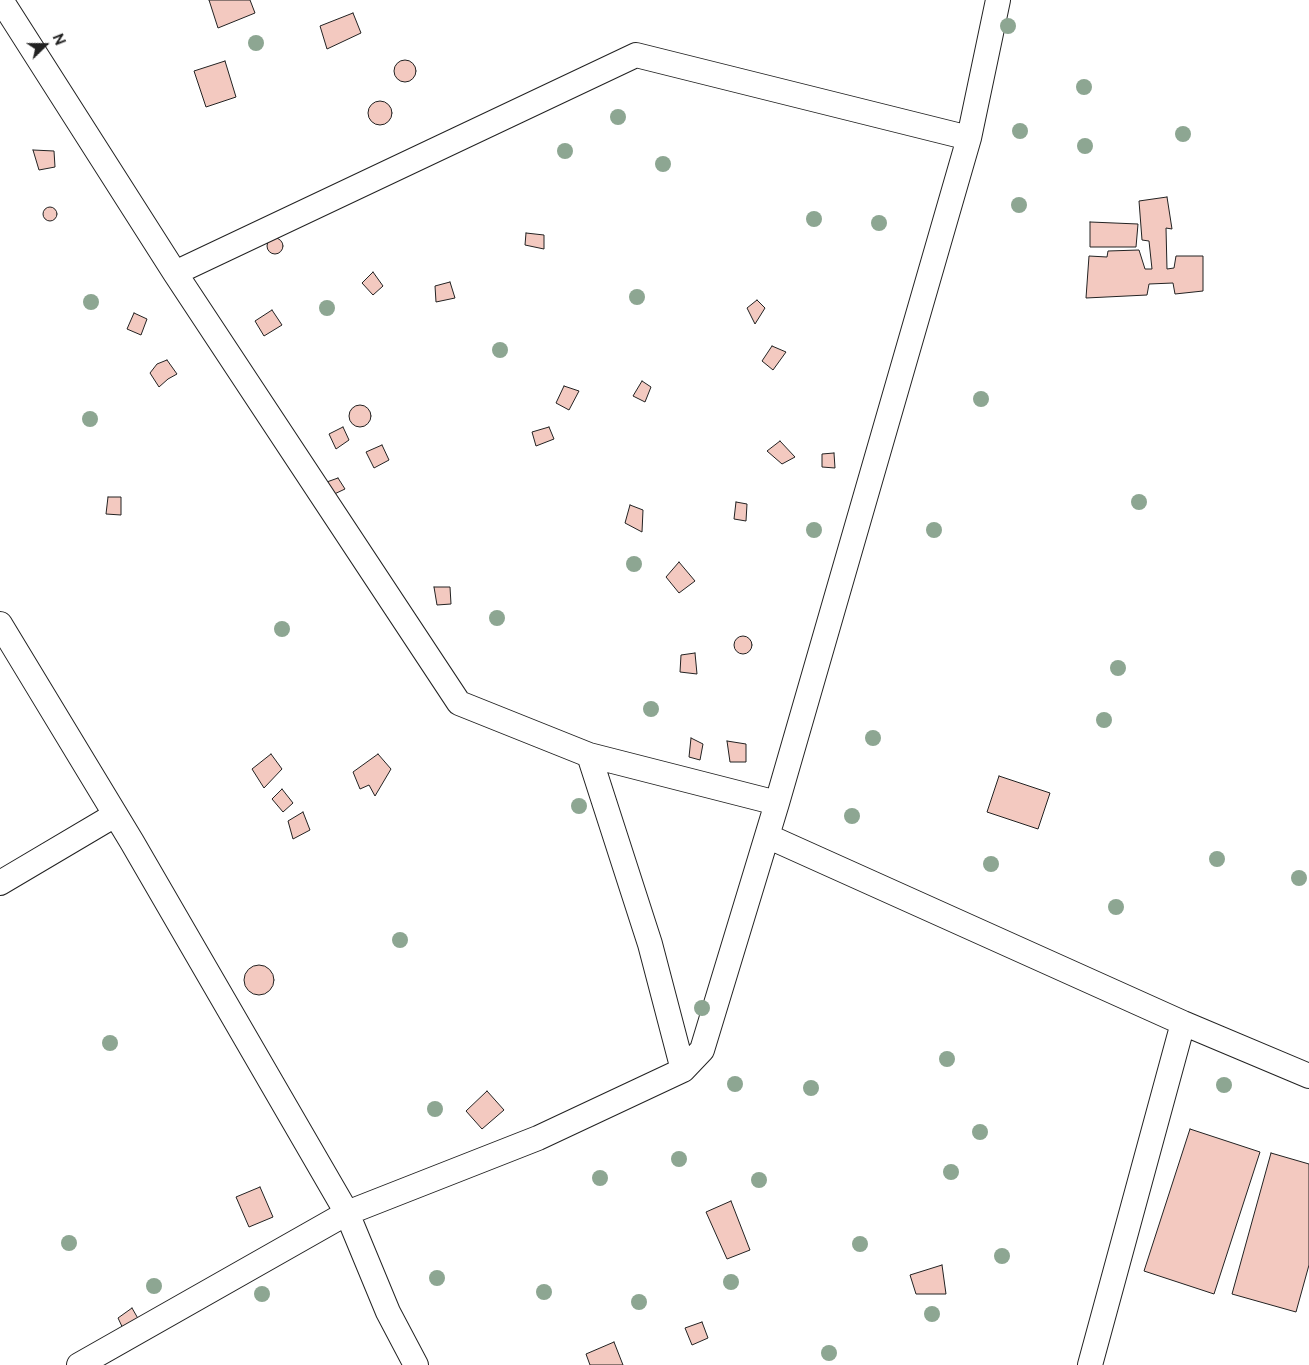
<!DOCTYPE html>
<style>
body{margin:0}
#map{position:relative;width:1309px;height:1365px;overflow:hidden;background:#fff;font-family:Raleway,sans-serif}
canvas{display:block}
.north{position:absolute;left:20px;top:20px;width:50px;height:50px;-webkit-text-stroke:4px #fff;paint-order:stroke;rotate:68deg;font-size:14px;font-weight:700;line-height:20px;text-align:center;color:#222}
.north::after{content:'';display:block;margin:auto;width:18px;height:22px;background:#222;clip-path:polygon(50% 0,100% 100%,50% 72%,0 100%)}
</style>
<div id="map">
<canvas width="1309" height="1365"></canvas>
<div class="north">N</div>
</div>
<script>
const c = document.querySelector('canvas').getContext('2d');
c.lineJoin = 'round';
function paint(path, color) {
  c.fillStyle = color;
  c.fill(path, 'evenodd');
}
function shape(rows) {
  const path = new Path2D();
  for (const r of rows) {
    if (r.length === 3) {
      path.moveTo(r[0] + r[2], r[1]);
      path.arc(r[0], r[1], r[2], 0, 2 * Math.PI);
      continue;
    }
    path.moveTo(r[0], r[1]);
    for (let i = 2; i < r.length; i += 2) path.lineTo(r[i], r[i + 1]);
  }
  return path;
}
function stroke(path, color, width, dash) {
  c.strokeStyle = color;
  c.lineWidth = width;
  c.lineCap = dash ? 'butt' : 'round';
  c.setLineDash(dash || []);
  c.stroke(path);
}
const building = shape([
 [209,0,250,0,255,13,218,28,209,0],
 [353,13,361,33,327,49,320,26,353,13],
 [405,71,11],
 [225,61,236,97,206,107,194,71,225,61],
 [380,113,12],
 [33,150,54,151,55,167,39,170,33,150],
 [1167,197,1172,229,1166,228,1167,269,1174,268,1176,256,1203,256,1203,291,1175,294,1173,283,1149,284,1147,295,1086,298,1089,256,1107,257,1108,251,1139,250,1145,269,1152,269,1149,241,1142,240,1139,201,1167,197],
 [50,214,7],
 [1090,222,1138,224,1136,247,1090,247,1090,222],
 [526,233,544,235,544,249,525,245,526,233],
 [275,246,8],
 [373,272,383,286,373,295,362,283,373,272],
 [450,282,455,298,436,302,435,286,450,282],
 [757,300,765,308,755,324,747,308,757,300],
 [272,310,282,325,264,336,255,321,272,310],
 [134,313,147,319,141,335,127,329,134,313],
 [772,346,786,352,773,370,762,361,772,346],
 [167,360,177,374,168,379,159,387,150,373,157,364,167,360],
 [642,381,651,387,645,402,633,396,642,381],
 [564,386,579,391,569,410,556,403,564,386],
 [360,416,11],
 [343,427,349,440,336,449,329,434,343,427],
 [549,427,554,439,536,446,532,432,549,427],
 [780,441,795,457,782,464,767,451,780,441],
 [382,445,389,460,374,468,366,452,382,445],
 [834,453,835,468,822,467,822,454,834,453],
 [338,478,345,489,328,497,324,483,338,478],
 [108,497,121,497,121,515,106,514,108,497],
 [736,502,747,504,746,521,734,519,736,502],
 [630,505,643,510,642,532,625,523,630,505],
 [679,562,695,581,679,593,666,577,679,562],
 [434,587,450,587,451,604,437,605,434,587],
 [743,645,9],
 [695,653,697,674,680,672,681,655,695,653],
 [691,738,703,744,700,760,689,757,691,738],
 [727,741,746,744,746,762,730,762,727,741],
 [271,754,282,769,264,788,252,769,271,754],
 [378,754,391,769,375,796,369,785,360,789,353,772,378,754],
 [999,776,1050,793,1038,829,987,812,999,776],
 [282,789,293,803,283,812,272,799,282,789],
 [303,812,310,830,293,839,288,821,303,812],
 [259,980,15],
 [487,1091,504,1110,482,1129,466,1111,487,1091],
 [1190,1129,1260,1152,1214,1294,1144,1271,1190,1129],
 [1271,1153,1309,1164,1309,1265,1296,1312,1232,1294,1271,1153],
 [260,1187,273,1217,249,1227,236,1197,260,1187],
 [731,1201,750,1250,727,1259,706,1212,731,1201],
 [942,1265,946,1294,916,1294,910,1275,942,1265],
 [132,1308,140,1322,126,1335,118,1318,132,1308],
 [702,1322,708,1338,692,1345,685,1328,702,1322],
 [614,1342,623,1365,590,1365,586,1354,614,1342]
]);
const street = shape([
 [1,0,175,273,459,703,589,755,650,944,683,1070],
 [175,273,636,55,969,138],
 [0,624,132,842,347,1213,388,1312,416,1365],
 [589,755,777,803],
 [767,836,1183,1023,1309,1076],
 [0,883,115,815],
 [79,1365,347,1213,538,1138,683,1070,702,1050,777,803,969,138,998,0],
 [1090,1365,1183,1023]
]);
const trees = [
 [1008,26],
 [256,43],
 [1084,87],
 [618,117],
 [1020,131],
 [1183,134],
 [1085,146],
 [565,151],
 [663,164],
 [1019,205],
 [814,219],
 [879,223],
 [637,297],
 [91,302],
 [327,308],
 [500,350],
 [981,399],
 [90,419],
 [1139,502],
 [814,530],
 [934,530],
 [634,564],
 [497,618],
 [282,629],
 [1118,668],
 [651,709],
 [1104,720],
 [873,738],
 [579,806],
 [852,816],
 [1217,859],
 [991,864],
 [1299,878],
 [1116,907],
 [400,940],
 [702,1008],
 [110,1043],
 [947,1059],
 [735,1084],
 [1224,1085],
 [811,1088],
 [435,1109],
 [980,1132],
 [679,1159],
 [951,1172],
 [600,1178],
 [759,1180],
 [69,1243],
 [860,1244],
 [1002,1256],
 [437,1278],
 [731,1282],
 [154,1286],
 [544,1292],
 [262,1294],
 [639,1302],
 [932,1314],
 [829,1353]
];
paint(building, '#f3c9c0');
stroke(building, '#222', 1);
stroke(street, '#222', 26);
stroke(street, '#fff', 24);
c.fillStyle = '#8da692';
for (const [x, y] of trees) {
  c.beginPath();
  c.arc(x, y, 8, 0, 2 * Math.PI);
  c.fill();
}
</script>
